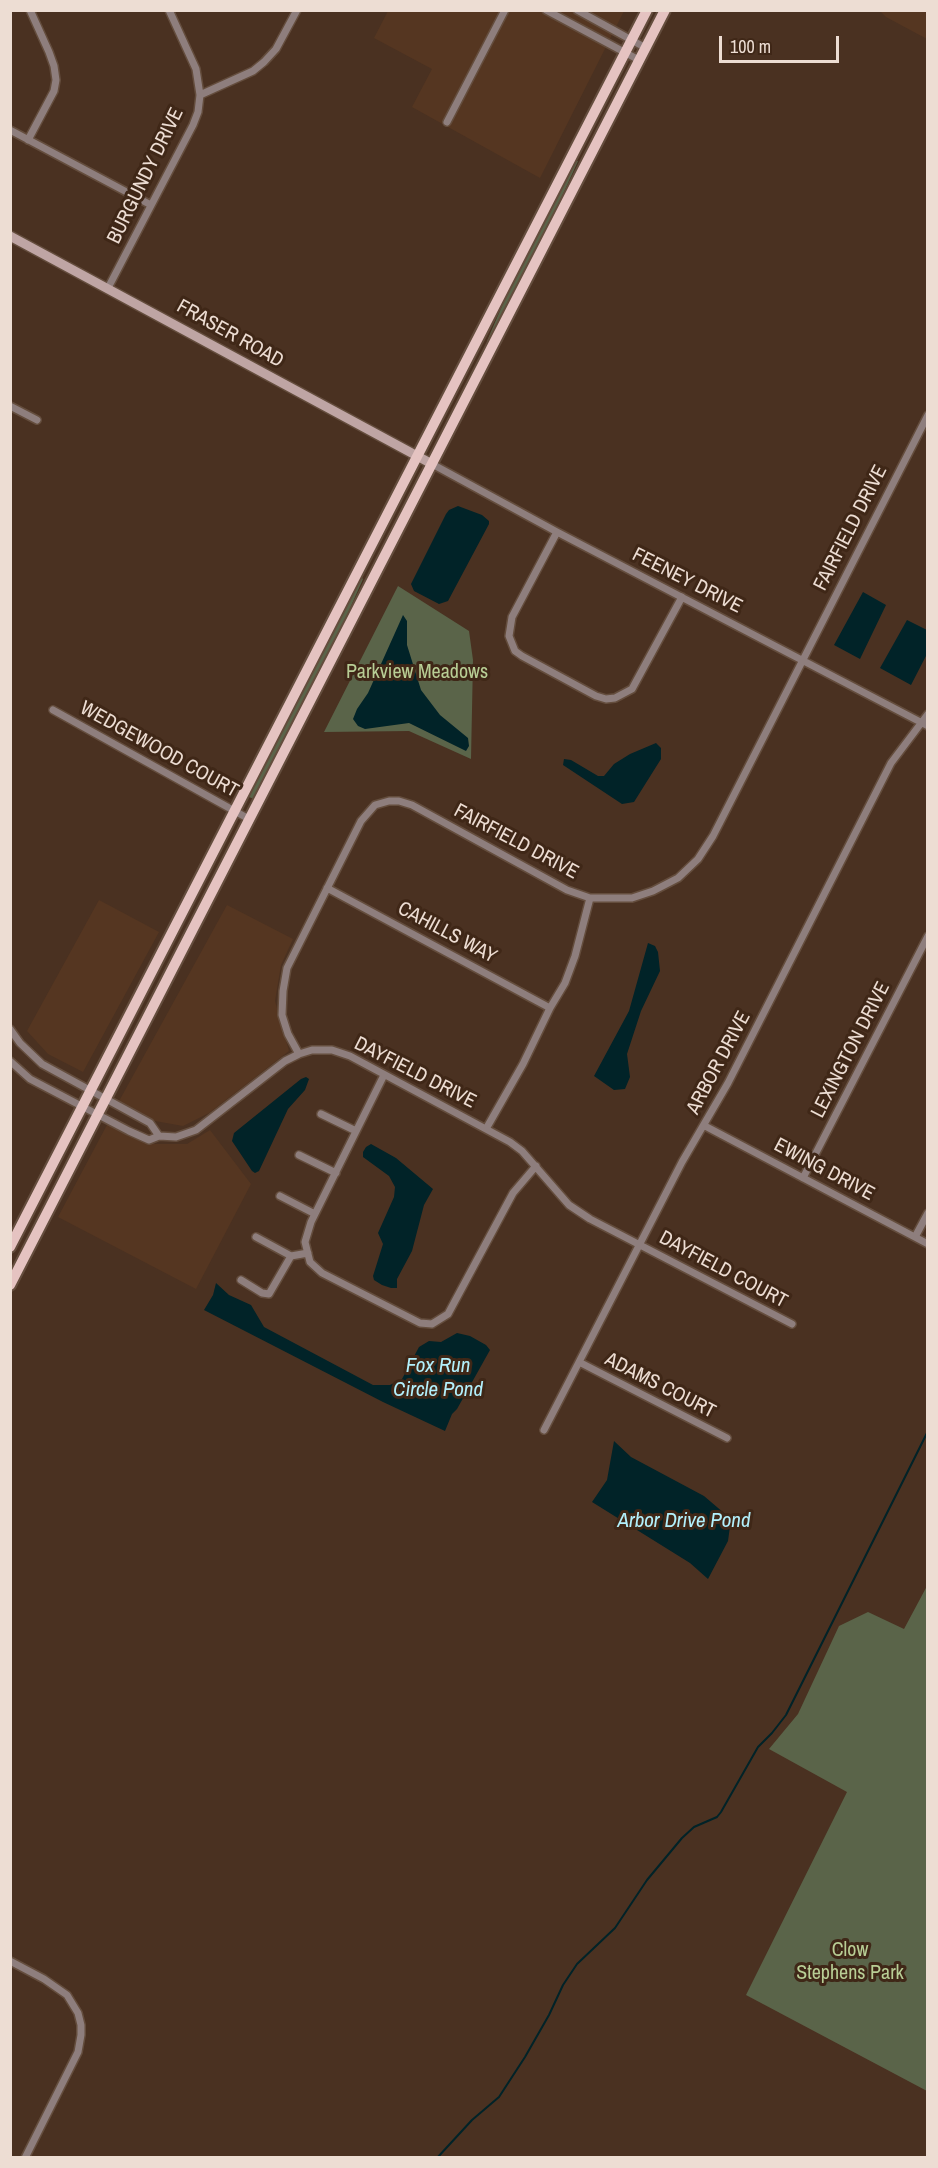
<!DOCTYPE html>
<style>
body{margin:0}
#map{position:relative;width:938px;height:2168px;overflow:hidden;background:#4a3121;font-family:"Archivo Narrow",sans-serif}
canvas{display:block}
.frame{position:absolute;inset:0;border:12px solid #edddd3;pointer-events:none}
.scale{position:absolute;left:719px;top:36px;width:120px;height:27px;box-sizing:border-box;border:3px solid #edddd3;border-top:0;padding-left:8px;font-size:18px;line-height:21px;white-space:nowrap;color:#edddd3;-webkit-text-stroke:4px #3f2717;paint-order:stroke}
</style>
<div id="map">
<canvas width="938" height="2168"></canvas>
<div class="frame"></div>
<div class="scale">100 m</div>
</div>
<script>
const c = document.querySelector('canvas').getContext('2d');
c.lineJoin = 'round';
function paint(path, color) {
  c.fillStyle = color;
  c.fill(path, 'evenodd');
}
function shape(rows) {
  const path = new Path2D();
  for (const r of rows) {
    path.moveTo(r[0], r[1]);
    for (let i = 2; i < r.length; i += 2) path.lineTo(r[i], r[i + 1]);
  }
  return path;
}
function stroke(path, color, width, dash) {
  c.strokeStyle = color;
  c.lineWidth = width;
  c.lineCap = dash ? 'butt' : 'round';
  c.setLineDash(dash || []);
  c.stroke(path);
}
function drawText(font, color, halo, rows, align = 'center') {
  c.font = font + ' "Archivo Narrow",sans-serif';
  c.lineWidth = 6;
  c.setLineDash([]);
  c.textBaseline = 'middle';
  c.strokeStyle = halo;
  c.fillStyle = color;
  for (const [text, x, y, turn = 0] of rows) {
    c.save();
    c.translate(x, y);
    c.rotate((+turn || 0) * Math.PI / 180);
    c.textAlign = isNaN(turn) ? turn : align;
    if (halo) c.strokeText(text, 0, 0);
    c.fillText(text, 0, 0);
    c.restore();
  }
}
const built = shape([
 [388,11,624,11,540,178,412,107,432,69,374,38],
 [880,11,927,11,927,39,886,17],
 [99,900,159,932,83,1072,48,1054,27,1031],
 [227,905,293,939,281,965,275,1001,289,1051,209,1113,183,1126,155,1121,118,1103],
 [108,1123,148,1144,187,1144,210,1130,251,1184,196,1289,58,1217]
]);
const green = shape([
 [576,161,578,161,559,203,489,341,487,341,505,299],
 [361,577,363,579,344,622,254,799,249,797],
 [398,586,469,631,473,660,471,759,409,731,324,732],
 [927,1586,928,2091,927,2091,746,1995,847,1792,769,1749,798,1714,839,1626,868,1612,904,1629]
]);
const water = shape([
 [458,506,482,515,489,521,489,524,448,601,439,604,414,591,411,584,446,514,449,510],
 [863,592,886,605,860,659,834,645],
 [403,615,407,621,407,645,421,690,440,715,468,738,469,746,466,751,409,723,365,729,358,726,353,719,357,709,368,693],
 [907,620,927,630,927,654,911,685,880,668],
 [656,743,661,748,661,759,634,802,622,804,563,765,564,759,571,760,598,776,604,776,614,764,630,754],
 [648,943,655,946,658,952,660,971,641,1011,627,1054,630,1077,625,1089,614,1090,594,1076,629,1011],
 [306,1077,309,1079,305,1090,288,1109,259,1171,255,1173,252,1171,232,1141,234,1133,301,1079],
 [371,1144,396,1158,433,1189,424,1205,412,1251,397,1279,397,1288,391,1288,382,1285,374,1280,373,1276,383,1244,378,1233,394,1197,395,1187,389,1176,363,1157,363,1152,366,1147],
 [216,1283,229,1295,251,1305,264,1327,373,1385,390,1385,402,1379,419,1347,429,1341,441,1342,457,1333,470,1336,486,1345,490,1350,457,1409,452,1414,445,1431,383,1402,204,1310,213,1295],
 [614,1441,631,1457,704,1496,731,1519,728,1541,708,1579,690,1563,592,1502,607,1480]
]);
const stream = shape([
 [437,2158,472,2120,499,2097,525,2057,549,2015,563,1985,577,1964,615,1928,647,1880,682,1838,694,1827,717,1817,721,1812,758,1747,772,1733,786,1715,928,1431]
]);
const street = shape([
 [546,10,639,60],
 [577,10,646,48],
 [200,95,253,71,264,62,276,49,297,10],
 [447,122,505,10],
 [10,130,151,205],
 [28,140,54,91,56,80,54,66,49,52,30,10],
 [108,288,193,125,198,112,200,95,196,69,169,10],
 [10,406,37,420],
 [432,464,557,532,928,726],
 [557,532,512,617,509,636,515,651,522,656,596,696,606,699,615,698,632,689,682,597],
 [53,710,249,819],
 [327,888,550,1008],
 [10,1029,20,1043,42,1064,150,1123,159,1136],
 [299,1054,288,1034,282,1015,283,991,287,968,361,821,375,805,389,801,399,801,412,805,567,890,590,898,632,898,653,891,678,878,698,859,713,836,928,415],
 [10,1061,30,1079,129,1131,149,1140,159,1136,176,1137,196,1130,285,1061,299,1054,312,1050,332,1050,350,1056,510,1142,522,1151,569,1205,590,1219,792,1324],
 [384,1075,311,1222,305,1242,310,1262,322,1273,420,1323,432,1324,448,1314,513,1193,536,1166],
 [321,1114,356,1131],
 [705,1126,928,1244],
 [486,1129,523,1064,550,1008,565,983,575,956,590,898],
 [299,1155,336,1173],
 [803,1178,928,936],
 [280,1196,315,1214],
 [256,1237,291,1256],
 [915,1237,928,1213],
 [241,1280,262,1293,269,1294,291,1256,308,1253],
 [579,1362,727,1438],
 [544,1430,682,1162,728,1083,891,763,928,714],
 [10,1961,44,1979,67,1995,78,2013,81,2025,81,2035,78,2052,25,2158]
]);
const secondary = shape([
 [10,236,432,464]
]);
const primary = shape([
 [10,1247,647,10],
 [10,1285,665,10]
]);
const streetNames = [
 ["BURGUNDY DRIVE",146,176,-64],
 ["FRASER ROAD",230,334,29],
 ["FAIRFIELD DRIVE",851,528,-63],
 ["FEENEY DRIVE",687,581,27],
 ["WEDGEWOOD COURT",159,750,29],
 ["FAIRFIELD DRIVE",516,842,28],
 ["CAHILLS WAY",447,933,28],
 ["LEXINGTON DRIVE",851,1050,-63],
 ["ARBOR DRIVE",719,1063,-62],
 ["DAYFIELD DRIVE",415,1073,27],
 ["EWING DRIVE",824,1170,28],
 ["DAYFIELD COURT",723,1270,28],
 ["ADAMS COURT",660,1386,27]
];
const parkNames = [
 ["Parkview Meadows",417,673],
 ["Clow",850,1951],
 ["Stephens Park",850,1974]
];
const waterNames = [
 ["Fox Run",438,1366],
 ["Circle Pond",438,1390],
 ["Arbor Drive Pond",684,1521]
];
paint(built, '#553621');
paint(green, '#5a6449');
paint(water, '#012328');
stroke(stream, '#012328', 2);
stroke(street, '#644d3d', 10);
stroke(secondary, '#644d3d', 12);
stroke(primary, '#644d3d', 14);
stroke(street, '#8e7e7d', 7);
stroke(secondary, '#bfa5a4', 9);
stroke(primary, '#e5c3c1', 10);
drawText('20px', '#edddd3', '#3f2717', streetNames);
drawText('20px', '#b8ce95', '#3f2717', parkNames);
drawText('italic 21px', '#b2f0fc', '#3f2717', waterNames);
</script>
